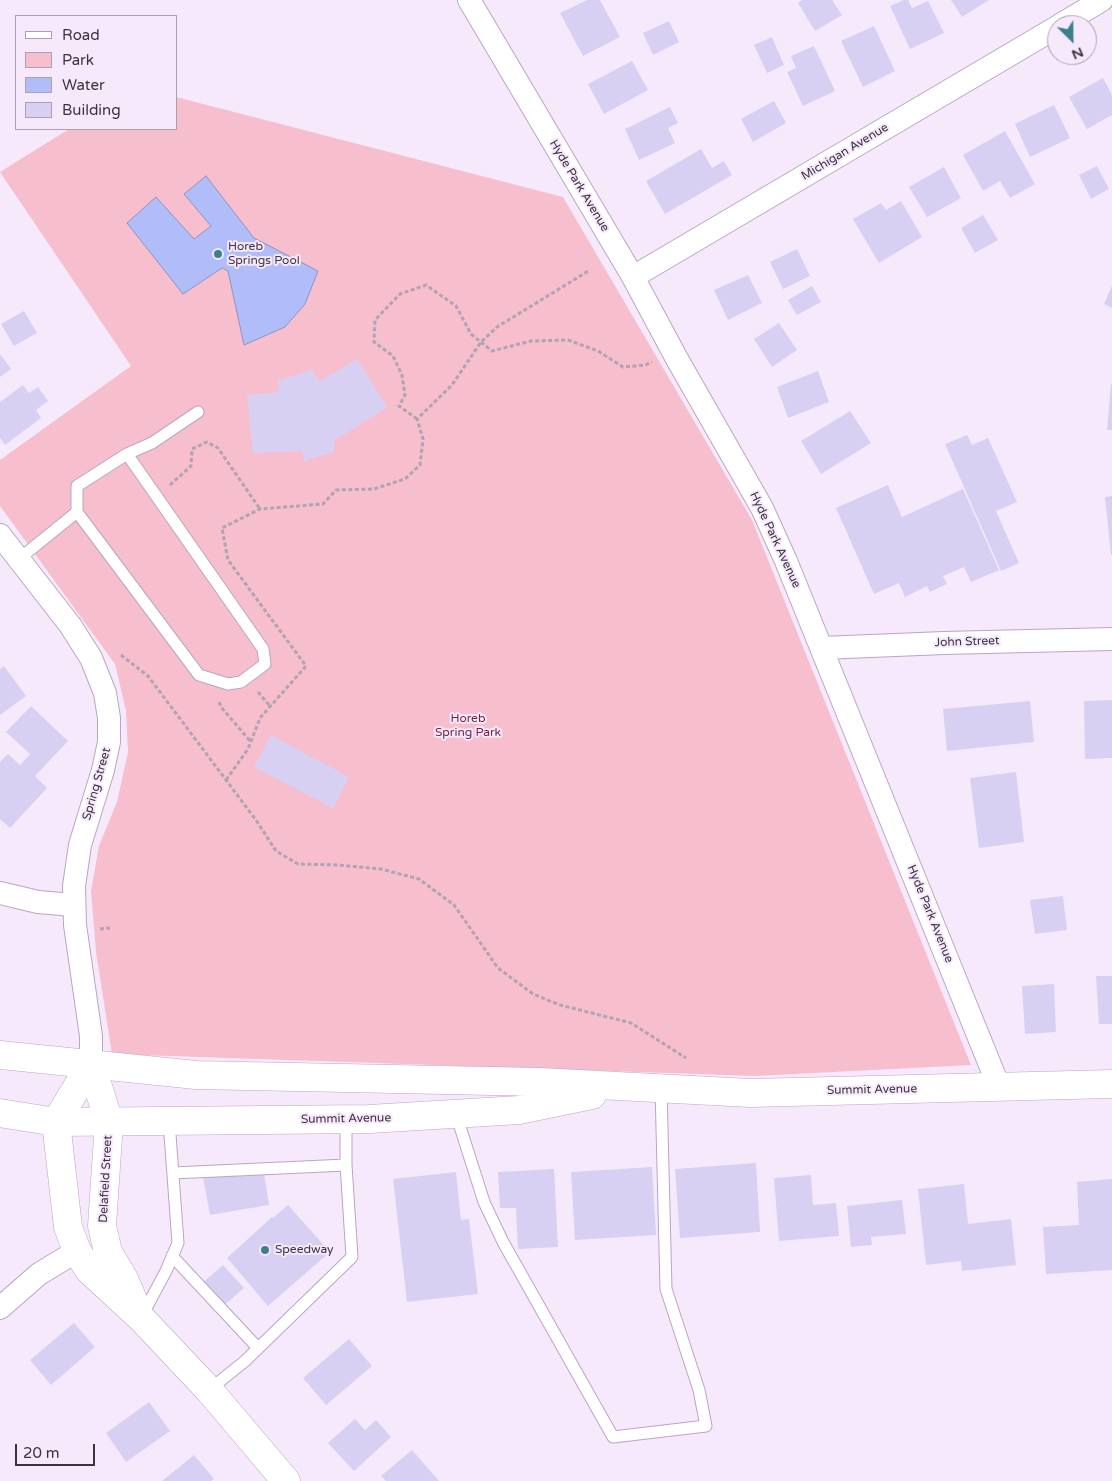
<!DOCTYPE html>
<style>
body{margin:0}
#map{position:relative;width:1112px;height:1481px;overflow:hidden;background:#f7e9fc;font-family:"Varela Round",sans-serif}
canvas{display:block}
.legend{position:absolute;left:15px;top:15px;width:162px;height:115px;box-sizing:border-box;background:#f7e9fc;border:1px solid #aca0b0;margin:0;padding:6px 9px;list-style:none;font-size:15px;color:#3c333f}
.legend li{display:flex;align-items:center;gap:10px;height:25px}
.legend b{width:25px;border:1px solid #aca0b0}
.north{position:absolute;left:1047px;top:15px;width:50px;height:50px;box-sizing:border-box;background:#f7e9fc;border:1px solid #aca0b0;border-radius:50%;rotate:157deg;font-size:14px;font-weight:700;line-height:20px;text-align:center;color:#3c333f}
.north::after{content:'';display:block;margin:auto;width:18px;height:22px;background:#3c808e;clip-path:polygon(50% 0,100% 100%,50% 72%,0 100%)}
.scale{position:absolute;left:15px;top:1444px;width:80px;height:22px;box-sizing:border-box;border:2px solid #3c333f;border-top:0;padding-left:6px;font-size:15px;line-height:18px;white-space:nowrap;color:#3c333f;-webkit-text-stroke:4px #f7e9fc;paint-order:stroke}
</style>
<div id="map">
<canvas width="1112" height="1481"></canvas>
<ul class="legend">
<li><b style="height:6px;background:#fff"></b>Road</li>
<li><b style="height:14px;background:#f7bece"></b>Park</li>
<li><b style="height:14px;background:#b1bdf8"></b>Water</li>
<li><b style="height:14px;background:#d8d0f2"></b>Building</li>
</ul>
<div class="north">N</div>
<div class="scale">20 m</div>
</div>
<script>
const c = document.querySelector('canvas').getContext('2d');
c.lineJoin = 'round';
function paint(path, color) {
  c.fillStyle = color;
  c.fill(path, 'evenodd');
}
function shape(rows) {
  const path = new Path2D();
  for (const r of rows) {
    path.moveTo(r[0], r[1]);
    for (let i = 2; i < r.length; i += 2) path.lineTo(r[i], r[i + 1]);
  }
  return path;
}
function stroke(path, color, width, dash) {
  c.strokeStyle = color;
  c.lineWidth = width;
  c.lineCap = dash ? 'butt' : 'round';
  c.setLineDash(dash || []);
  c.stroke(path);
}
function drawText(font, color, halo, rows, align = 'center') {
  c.font = font + ' "Varela Round",sans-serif';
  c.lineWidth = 4;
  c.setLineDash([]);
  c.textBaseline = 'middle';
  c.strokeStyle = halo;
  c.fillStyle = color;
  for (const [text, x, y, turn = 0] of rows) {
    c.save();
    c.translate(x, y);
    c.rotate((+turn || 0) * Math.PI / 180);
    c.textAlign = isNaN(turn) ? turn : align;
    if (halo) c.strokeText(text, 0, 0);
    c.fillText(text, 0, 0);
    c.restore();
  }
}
const green = shape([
 [176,97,563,197,752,520,971,1065,755,1076,112,1054,96,952,91,891,99,846,117,802,128,752,126,711,115,664,0,506,0,460,131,366,0,172,69,129,176,129]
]);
const water = shape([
 [206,176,254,238,318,271,305,304,285,327,244,345,228,271,222,268,183,294,127,223,156,197,194,239,211,226,184,194,206,176]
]);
const building = shape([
 [587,0,600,0,620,37,583,56,560,13],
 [802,0,832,0,842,15,815,31,798,3],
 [904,0,908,0,912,8,928,1,944,33,910,49,890,6],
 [951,0,989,0,962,17],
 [669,21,679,42,653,55,643,33],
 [874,26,895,71,863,87,841,41],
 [772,37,784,65,767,73,754,45],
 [814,46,835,91,803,106,787,72,796,68,791,56],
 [632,61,648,90,604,114,588,84],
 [1103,78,1112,95,1112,115,1087,129,1069,97],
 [774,101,786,123,753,142,741,119],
 [1054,105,1070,138,1030,157,1015,124],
 [670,107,678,123,668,128,675,143,639,160,625,129],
 [1005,131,1035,184,1010,198,1000,181,983,191,963,155],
 [701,149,712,168,724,161,732,175,665,214,646,181],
 [1097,166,1109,189,1091,199,1079,175],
 [944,167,961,198,927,217,909,187],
 [901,201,922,237,879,263,853,219,881,203,886,210],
 [983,215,998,240,975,253,961,228],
 [797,249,810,276,783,289,770,262],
 [748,275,762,303,728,320,714,290],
 [812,286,821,302,797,315,788,300],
 [1112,286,1112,308,1104,304],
 [24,311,37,333,14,346,1,324],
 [779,323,797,350,772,367,754,339],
 [0,354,11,369,0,377],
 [357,359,387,407,334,441,334,452,304,461,302,451,253,453,247,395,279,392,278,380,312,370,319,381],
 [818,371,829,402,788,418,777,387],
 [1111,384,1112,384,1112,430,1107,430],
 [23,385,29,393,38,387,48,401,36,410,41,418,5,445,0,438,0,402],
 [850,411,871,443,821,474,801,441],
 [967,435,972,445,988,438,1017,502,996,511,1019,563,1001,571,945,444],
 [888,485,902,517,963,489,999,570,971,582,964,567,943,576,947,584,930,592,927,586,905,597,899,583,874,594,836,508],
 [1112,496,1112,555,1111,555,1105,497],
 [4,666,26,696,0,715,0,669],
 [1112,700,1112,758,1085,759,1084,701],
 [1030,701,1034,742,947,751,943,709],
 [31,706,68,741,35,776,47,788,10,828,0,819,0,762,8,754,20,765,30,754,6,732],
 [271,735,349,777,333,808,254,767],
 [1016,772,1024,842,979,848,970,778],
 [1063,896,1067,930,1035,934,1030,900],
 [1096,976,1112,976,1112,1024,1099,1024],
 [1054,984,1056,1032,1025,1034,1022,986],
 [756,1163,760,1232,680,1238,675,1169],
 [263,1167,269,1205,210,1215,203,1177],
 [652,1167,656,1235,575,1240,571,1172],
 [554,1169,558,1247,518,1249,516,1208,500,1208,498,1172],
 [456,1172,461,1220,469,1219,478,1294,407,1302,393,1179],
 [811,1175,813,1205,836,1203,839,1236,779,1241,774,1178],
 [1112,1179,1112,1270,1046,1274,1043,1227,1079,1225,1077,1182],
 [964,1184,968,1224,1011,1219,1016,1265,962,1271,961,1261,926,1265,918,1189],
 [902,1200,906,1234,871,1237,872,1245,851,1247,847,1206],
 [288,1205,330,1252,268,1306,227,1258,272,1217,273,1218],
 [223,1265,244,1288,221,1308,200,1285],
 [74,1323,95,1347,51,1385,30,1360],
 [349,1339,372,1366,326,1405,303,1378],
 [149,1402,170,1431,126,1462,106,1433],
 [355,1419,365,1430,376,1420,391,1437,354,1471,328,1443],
 [412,1450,439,1481,386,1481,381,1476],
 [194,1455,214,1479,211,1481,162,1481]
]);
const path = shape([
 [417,419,399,406,405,395,402,375,393,356,374,342,375,320,400,294,426,285,456,306,471,334,492,351,531,341,568,340,598,351,623,367,645,365,652,362],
 [170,485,191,466,192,449,207,442,218,448,260,509],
 [121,655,148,676,256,820,276,851,298,864,338,865,381,869,419,879,454,905,498,968,533,994,560,1005,631,1023,686,1058],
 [258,692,270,706],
 [219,702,221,707,251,742],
 [226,780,248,749,260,718,306,666,228,560,222,528,260,509,323,504,336,490,374,489,405,479,420,465,423,439,417,419,452,385,481,342,497,327,590,270],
 [100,929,110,928]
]);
const service = shape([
 [127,454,263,649,265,664,241,682,228,684,199,675,77,512,77,486,127,454,152,443,198,412],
 [19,559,77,512],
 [456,1114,484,1202,503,1242,613,1437,706,1426,699,1390,666,1289,661,1088],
 [173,1173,346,1165,346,1120],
 [172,1256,258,1348],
 [143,1314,166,1271,178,1243,169,1121],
 [209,1390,245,1361,352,1257,346,1165]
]);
const minor = shape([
 [469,0,633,277,677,359,762,508,786,561,999,1087],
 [1060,25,1102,0],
 [633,277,1057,27],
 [0,535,70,625,91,658,105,693,109,718,109,742,103,770,80,845,74,886,75,925,91,1036,91,1064],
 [822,648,944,643,1112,639],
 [0,893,38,902,74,905],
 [0,1308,39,1274,77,1251]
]);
const tertiary = shape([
 [91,1064,56,1122,68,1227,77,1251,89,1270,141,1318,209,1390,286,1481],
 [91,1064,109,1122,102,1226,108,1252,124,1279,138,1311]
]);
const secondary = shape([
 [0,1055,196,1075,541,1082,750,1093,1112,1084],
 [0,1113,56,1122,369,1119,519,1110,592,1095]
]);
const markers = [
 [218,254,5,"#3c808e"],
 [265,1250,5,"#3c808e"]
];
const streetNames = [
 ["Michigan Avenue",845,152,-31],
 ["Hyde Park Avenue",579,186,59],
 ["Hyde Park Avenue",775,540,65],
 ["John Street",967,642,-2],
 ["Spring Street",97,784,-74],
 ["Hyde Park Avenue",930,914,68],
 ["Summit Avenue",872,1090,-1],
 ["Summit Avenue",346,1119,-1],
 ["Delafield Street",106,1179,-87]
];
const poiNames = [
 ["Horeb",228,247],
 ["Springs Pool",228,261],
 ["Speedway",275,1250]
];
const parkNames = [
 ["Horeb",468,719],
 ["Spring Park",468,733]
];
paint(green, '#f7bece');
paint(water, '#b1bdf8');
stroke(water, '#8e94c0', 1);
paint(building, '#d8d0f2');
stroke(service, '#bba5c2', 13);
stroke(minor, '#bba5c2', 24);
stroke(tertiary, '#bba5c2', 29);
stroke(secondary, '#bba5c2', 29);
stroke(path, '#afa3b4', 3, [4, 2.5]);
stroke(service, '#fff', 11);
stroke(minor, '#fff', 22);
stroke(tertiary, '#fff', 28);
stroke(secondary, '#fff', 28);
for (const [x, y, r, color] of markers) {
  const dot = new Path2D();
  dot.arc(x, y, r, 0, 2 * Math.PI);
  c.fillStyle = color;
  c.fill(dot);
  stroke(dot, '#f7e9fc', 2);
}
drawText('12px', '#3c333f', '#f7e9fc', streetNames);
drawText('12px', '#3c333f', '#f7e9fc', poiNames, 'left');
drawText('12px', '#752544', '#f7e9fc', parkNames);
</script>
